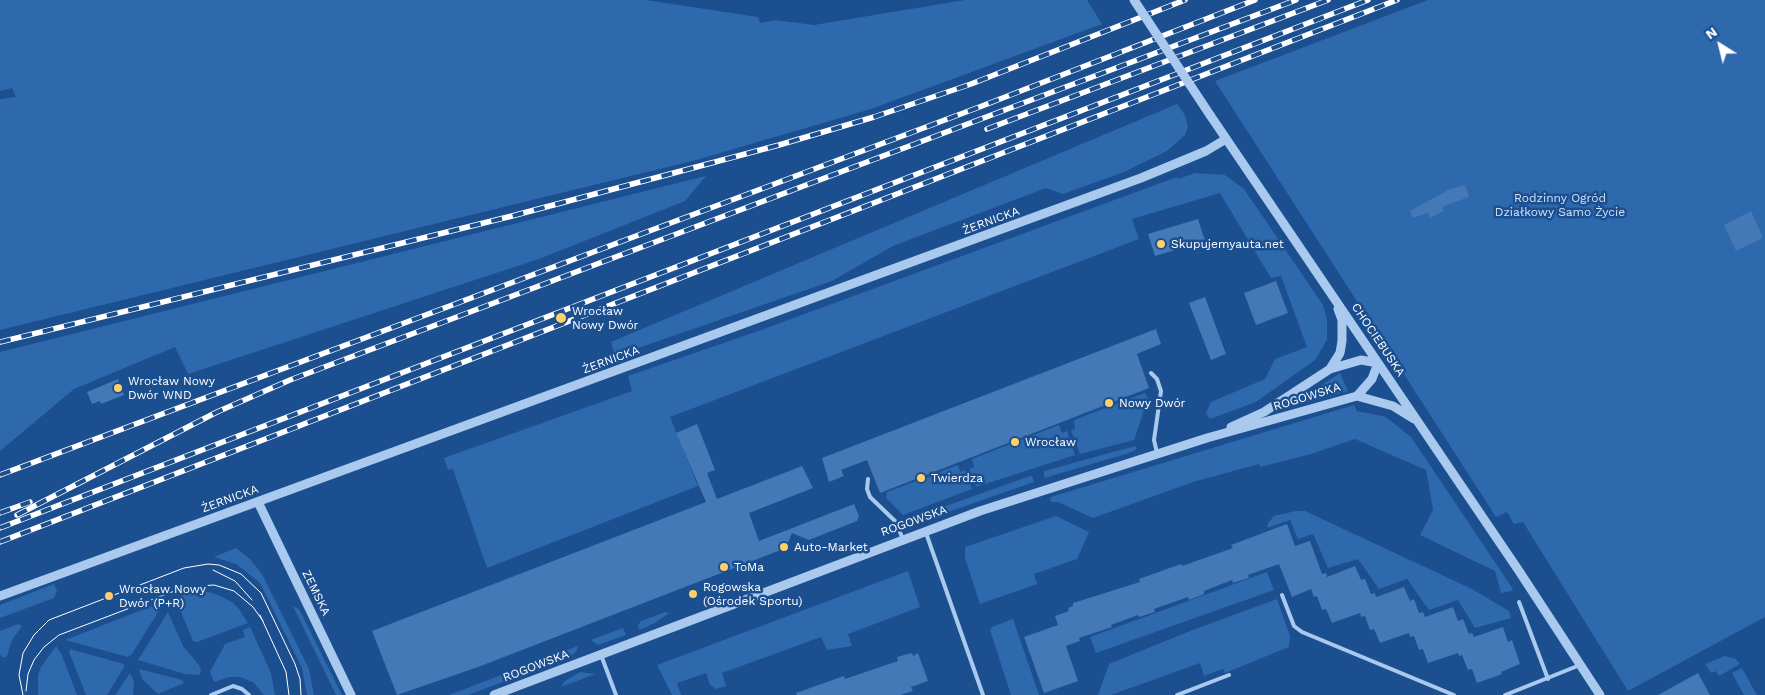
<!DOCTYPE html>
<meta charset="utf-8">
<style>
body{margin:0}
#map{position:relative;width:1765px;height:695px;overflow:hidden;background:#1b4f8f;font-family:"Work Sans",sans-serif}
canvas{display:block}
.north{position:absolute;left:1695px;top:20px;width:50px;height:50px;-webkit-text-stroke:4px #1b4f8f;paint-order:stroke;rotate:324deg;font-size:14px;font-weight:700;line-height:20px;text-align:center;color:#fff}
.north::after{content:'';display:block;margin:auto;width:18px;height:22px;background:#fff;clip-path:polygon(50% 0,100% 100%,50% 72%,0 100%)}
</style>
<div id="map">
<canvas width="1765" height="695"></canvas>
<div class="north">N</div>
</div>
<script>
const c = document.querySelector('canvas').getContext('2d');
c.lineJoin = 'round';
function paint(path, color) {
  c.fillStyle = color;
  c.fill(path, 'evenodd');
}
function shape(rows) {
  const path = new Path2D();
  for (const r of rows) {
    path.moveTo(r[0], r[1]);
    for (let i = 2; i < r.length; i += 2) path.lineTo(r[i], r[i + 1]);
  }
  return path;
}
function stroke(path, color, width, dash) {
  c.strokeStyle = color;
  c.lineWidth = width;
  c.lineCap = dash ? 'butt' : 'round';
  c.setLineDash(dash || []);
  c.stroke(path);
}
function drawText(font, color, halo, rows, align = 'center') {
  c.font = font + ' "Work Sans",sans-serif';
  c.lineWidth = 5;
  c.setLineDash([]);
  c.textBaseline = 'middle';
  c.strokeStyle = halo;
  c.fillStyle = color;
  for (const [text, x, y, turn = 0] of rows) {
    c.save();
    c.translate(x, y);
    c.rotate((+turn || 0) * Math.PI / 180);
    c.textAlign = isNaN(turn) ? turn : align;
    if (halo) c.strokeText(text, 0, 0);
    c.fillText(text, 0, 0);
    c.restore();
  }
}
const green = shape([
 [0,0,646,0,758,17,760,23,775,20,814,25,965,0,1087,0,1102,24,871,109,696,160,0,330,0,99,16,97,12,88,0,91],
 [1428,0,1765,0,1765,617,1628,691,1523,522,1514,524,1507,512,1496,517,1215,81],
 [1177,104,1185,115,1188,127,1185,135,1167,151,1124,172,1063,194,1046,188,893,246,832,281,615,356,611,342],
 [1195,173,1225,175,1244,189,1323,305,1327,319,1327,340,1315,360,1256,402,1210,419,1206,413,1211,402,1265,379,1275,359,1307,347,1281,276,1271,278,1220,193,1132,219,1139,239,670,417,698,486,487,568,453,469,448,470,444,458,632,391,628,376,761,330,1177,177,1178,179],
 [706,176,685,201,539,259,188,374,175,347,74,389,0,451,0,352],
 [1340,373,1348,391,1299,405,1299,400],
 [1145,393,1148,399,1134,440,1080,454,1071,430,1075,429,1074,420],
 [1354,405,1357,411,1386,417,1411,437,1513,589,1512,591,1501,593,1495,571,1420,535,1433,510,1426,470,1355,439,1311,454,1260,467,1259,464,1193,482,1093,518,1058,502,1051,502,1050,498,1054,496],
 [1059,425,1062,433,1067,431,1075,455,976,487,969,469,974,467,972,459],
 [1135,446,1137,448,1134,451,1126,454,1044,478,1044,471],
 [958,465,960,472,965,470,972,489,903,515,886,498,887,492],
 [1030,476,1032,476,1034,482,911,525,901,522],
 [1296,511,1305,511,1472,589,1509,611,1511,618,1475,628,1458,600,1429,610,1407,579,1379,589,1358,559,1328,568,1313,534,1298,539,1290,520,1267,528,1268,523,1274,516],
 [1056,516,1089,532,1077,559,1034,574,1037,584,980,604,965,558,965,547],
 [236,548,250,559,262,574,309,669,314,695,307,695,302,668,260,583,236,564,214,557],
 [908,571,920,607,848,634,852,646,827,650,821,637,722,673,726,686,716,689,710,685,706,673,677,683,681,695,672,695,657,665],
 [1267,572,1274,590,1096,653,1090,637],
 [54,584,57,591,54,598,0,618,0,605],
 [205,591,218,595,232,602,239,609,248,623,197,642,193,641,175,598,192,592],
 [1277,599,1290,636,1289,647,1225,673,1223,669,1204,676,1200,663,1111,695,1098,695,1109,664,1190,631],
 [165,601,132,654,128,657,65,640],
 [293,606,299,609,342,695,336,695],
 [168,612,183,646,199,665,201,671,199,675,185,674,138,660],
 [665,612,669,613,655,623,639,630,638,625,641,621],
 [1013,619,1039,695,1011,695,990,630,992,627],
 [18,624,22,626,12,640,7,656,3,658,0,654,0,631],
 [250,627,271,673,275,695,264,695,253,682,240,677,229,677,214,682,210,672,225,644,245,637,243,630],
 [623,628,626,635,598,645,591,640],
 [56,646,61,653,77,695,38,695,38,675,41,667],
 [578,646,576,652,571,656,468,695,449,695],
 [70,649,124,664,124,667,107,695,86,695,69,652],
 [1725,656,1736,659,1740,664,1719,676,1716,671,1711,673,1705,664],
 [1742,668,1757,695,1744,695,1732,673],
 [139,669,182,680,184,683,158,694,142,679],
 [580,672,595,674,561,687,565,681],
 [130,673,134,681,133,695,115,695]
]);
const building = shape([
 [1465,185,1469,197,1442,207,1444,211,1430,218,1428,213,1413,218,1410,211,1450,189],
 [1751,211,1763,238,1736,251,1724,225],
 [1198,219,1205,241,1155,256,1148,234],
 [1276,281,1288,313,1256,325,1244,293],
 [1205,297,1226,354,1211,360,1189,303],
 [1156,329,1161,344,1137,354,1149,388,880,493,867,460,841,470,844,476,829,482,822,458],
 [118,379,124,395,101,404,100,401,92,404,87,392],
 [697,424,715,470,707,473,717,499,802,466,813,488,749,513,759,541,854,504,859,516,857,521,809,540,792,533,786,548,478,667,397,695,372,631,706,502,676,433],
 [1287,524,1295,546,1310,541,1322,574,1326,573,1327,577,1355,566,1361,580,1365,579,1371,594,1375,593,1376,597,1404,587,1410,601,1414,599,1419,613,1423,612,1425,617,1453,607,1458,621,1463,619,1469,634,1472,633,1474,637,1503,627,1508,642,1512,640,1520,664,1501,672,1502,674,1477,683,1472,669,1468,670,1462,655,1459,656,1458,653,1428,663,1423,649,1419,650,1414,636,1410,637,1409,633,1380,643,1374,629,1370,630,1365,616,1361,617,1360,613,1332,623,1326,609,1322,610,1317,596,1314,597,1311,589,1292,597,1279,564,1248,575,1249,578,1233,583,1232,580,1204,591,1204,594,1189,600,1188,597,1154,609,1155,612,1139,617,1138,615,1111,625,1112,627,1079,638,1080,641,1066,646,1078,681,1044,693,1024,637,1058,625,1055,616,1069,611,1068,608,1073,606,1073,603,1140,582,1139,579,1181,564,1182,566,1233,548,1231,545],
 [912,653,913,656,918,653,928,681,911,687,913,691,900,695,797,695,796,693,844,676,845,679,898,661,897,657],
 [1698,673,1710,695,1658,695]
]);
const service = shape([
 [1151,373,1157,379,1161,391,1154,440,1157,453],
 [868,479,867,489,870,497,895,521,903,539],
 [926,533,983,695],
 [1282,595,1294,626,1302,632,1454,695],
 [1519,602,1548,679],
 [601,655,616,695],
 [211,695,233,686,242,689,249,695],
 [1177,695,1229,675],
 [1505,695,1580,665]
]);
const tertiary = shape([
 [1210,115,1519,571,1600,695],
 [1330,369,1340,353,1342,341,1342,320,1338,309],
 [1357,396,1393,406,1414,419],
 [1231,427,1264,412,1330,369,1361,360,1378,363],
 [258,502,351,695],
 [0,596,1141,178,1206,151,1226,139],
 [494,695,980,511,1207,438,1357,396,1372,379,1378,363]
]);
const tram = shape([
 [213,570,235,581,252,600],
 [260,615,286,672,289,695],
 [26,691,28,674,34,660,44,647,59,635,185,587,214,585,234,591,253,607,263,621],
 [23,695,19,675,23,653,34,635,49,620,184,568,208,564,219,565,241,574,261,593,295,664,300,679,301,695]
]);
const rail = shape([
 [987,129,1328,0],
 [0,342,512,216,779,145,874,117,971,84,1185,0],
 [0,475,982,106,1255,0],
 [0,513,30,502],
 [17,515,217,412,290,380,1296,0],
 [0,528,1368,0],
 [0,542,1397,0]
]);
const tertiaryBridge = shape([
 [1134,0,1210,115]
]);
const markers = [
 [1161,244,5,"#ffd166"],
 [561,318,6,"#ffd166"],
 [118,388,5,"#ffd166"],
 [1109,403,5,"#ffd166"],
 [1015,442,5,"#ffd166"],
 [921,478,5,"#ffd166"],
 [784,547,5,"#ffd166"],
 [724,567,5,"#ffd166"],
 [693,594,5,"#ffd166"],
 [109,596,5,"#ffd166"]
];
const parkNames = [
 ["Rodzinny Ogród",1560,198],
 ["Działkowy Samo Życie",1560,212]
];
const streetNames = [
 ["ŻERNICKA",991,221,-20],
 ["CHOCIEBUSKA",1378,340,56],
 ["ŻERNICKA",611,360,-20],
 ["ROGOWSKA",1307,397,-17],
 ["ŻERNICKA",230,499,-20],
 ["ROGOWSKA",914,521,-20],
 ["ZEMSKA",316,593,64],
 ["ROGOWSKA",536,666,-21]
];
const poiNames = [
 ["Skupujemyauta.net",1171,244],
 ["Wrocław",572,311],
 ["Nowy Dwór",572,325],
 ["Wrocław Nowy",128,381],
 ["Dwór WND",128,395],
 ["Nowy Dwór",1119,403],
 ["Wrocław",1025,442],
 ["Twierdza",931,478],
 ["Auto-Market",794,547],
 ["ToMa",734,567],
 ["Rogowska",703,587],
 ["(Ośrodek Sportu)",703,601],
 ["Wrocław Nowy",119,589],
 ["Dwór (P+R)",119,603]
];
paint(green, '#2e69ad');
paint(building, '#4478b7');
stroke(service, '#a9c9ee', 4);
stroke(tertiary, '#a9c9ee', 9);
stroke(tram, '#fff', 1);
stroke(rail, '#fff', 5.5);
stroke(rail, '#1b4f8f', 4, [11]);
stroke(tertiaryBridge, '#a9c9ee', 9);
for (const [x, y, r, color] of markers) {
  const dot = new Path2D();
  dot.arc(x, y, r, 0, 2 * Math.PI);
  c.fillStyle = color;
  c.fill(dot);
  stroke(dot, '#1b4f8f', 2);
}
drawText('12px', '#cfe3fa', '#1b4f8f', parkNames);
drawText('12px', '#fff', '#1b4f8f', streetNames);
drawText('12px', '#fff', '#1b4f8f', poiNames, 'left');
</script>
